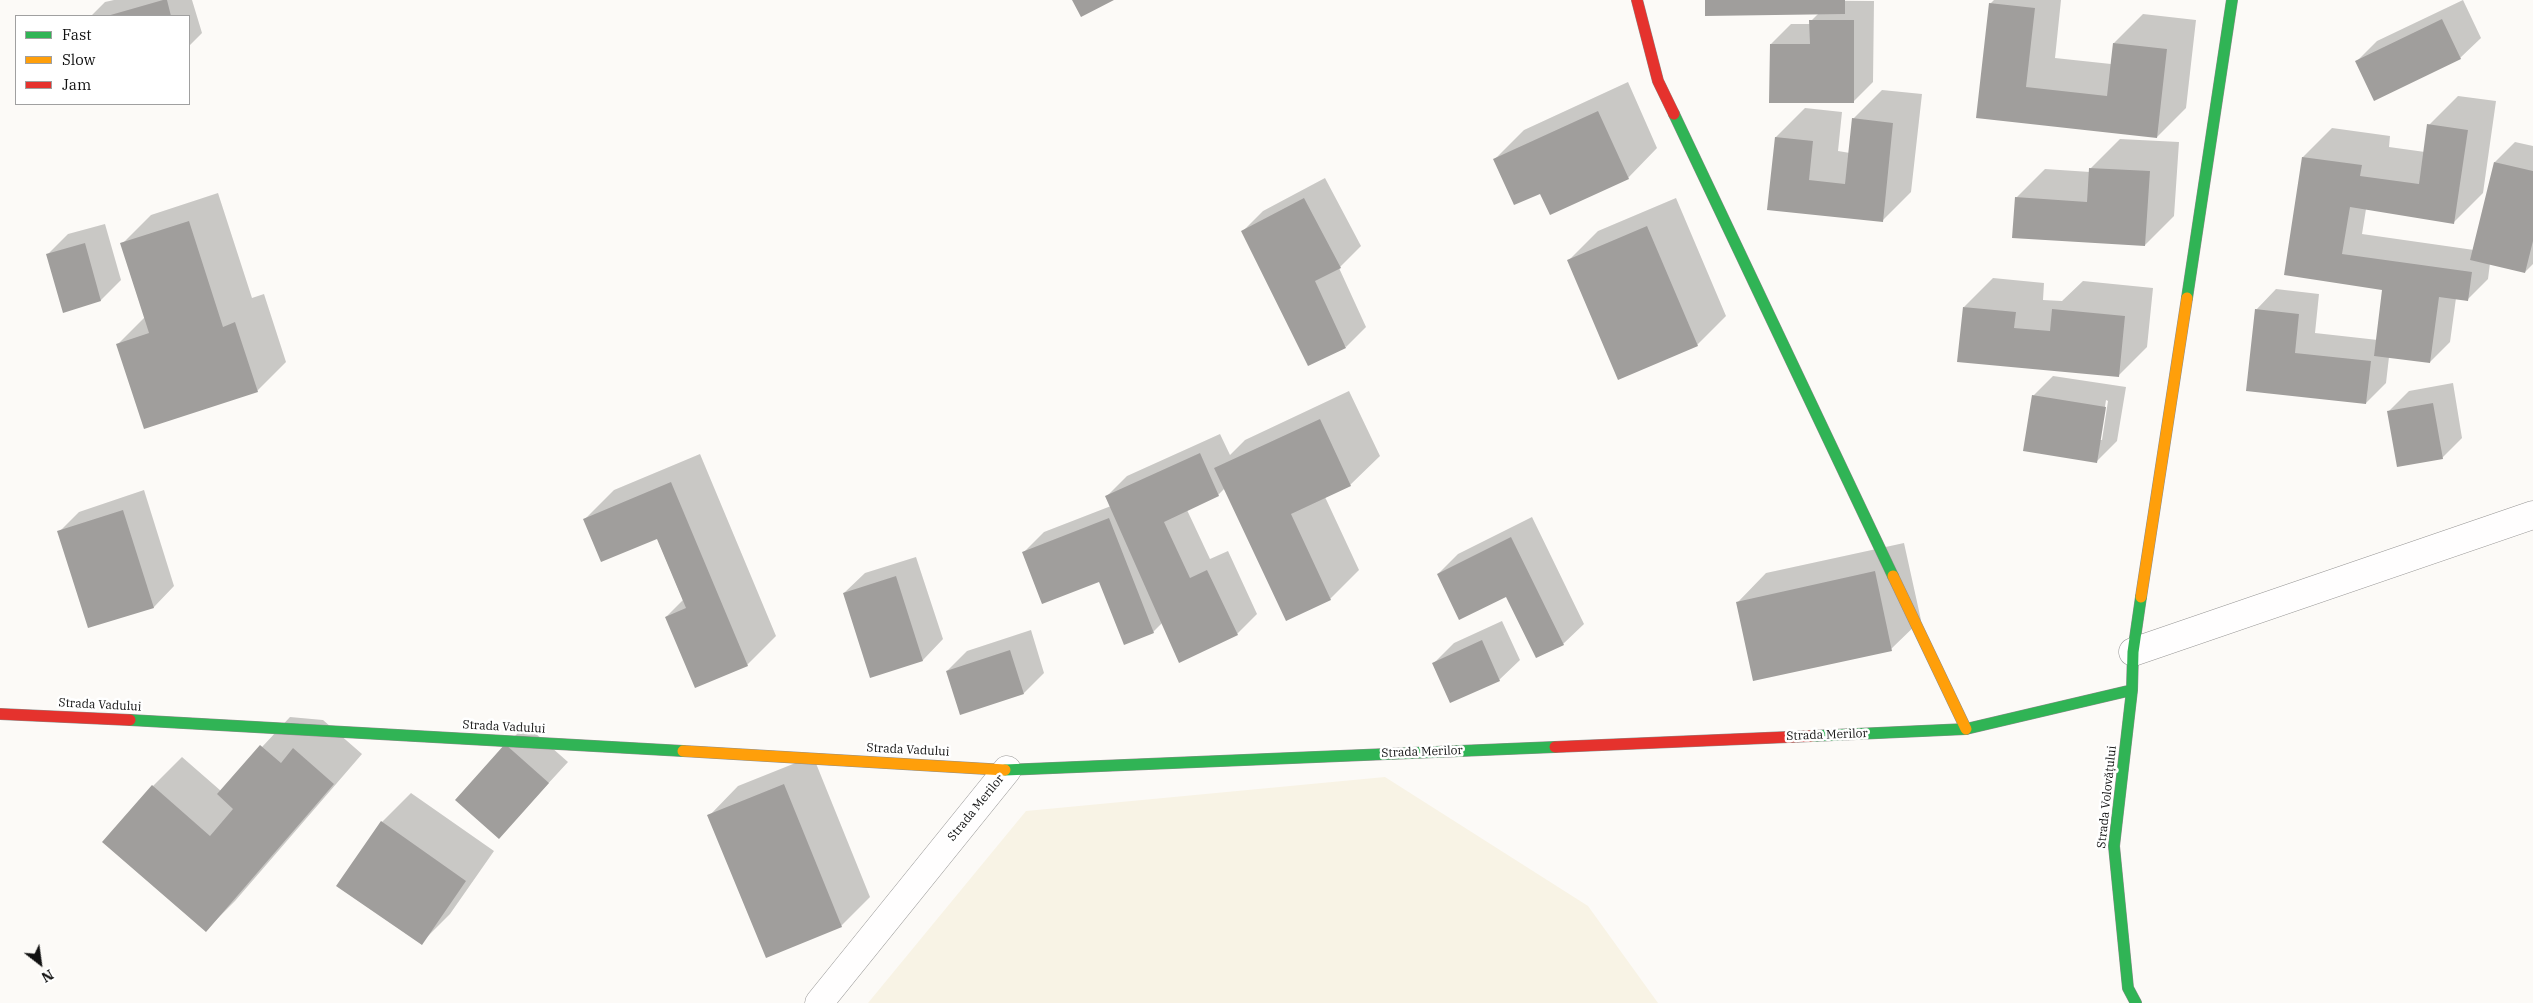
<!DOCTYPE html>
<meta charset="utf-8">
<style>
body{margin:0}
#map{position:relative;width:2533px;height:1003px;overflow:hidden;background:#fcfaf7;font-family:"IBM Plex Serif",serif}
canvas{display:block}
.legend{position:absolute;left:15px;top:15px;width:175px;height:90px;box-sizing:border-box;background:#fff;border:1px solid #a0a0a0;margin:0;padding:6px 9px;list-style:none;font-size:15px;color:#111}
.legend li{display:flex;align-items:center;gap:10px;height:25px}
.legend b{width:25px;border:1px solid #a0a0a0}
.north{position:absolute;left:15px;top:938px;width:50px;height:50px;-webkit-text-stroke:4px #fff;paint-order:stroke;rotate:150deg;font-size:14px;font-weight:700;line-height:20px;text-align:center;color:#111}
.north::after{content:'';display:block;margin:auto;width:18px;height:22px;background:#111;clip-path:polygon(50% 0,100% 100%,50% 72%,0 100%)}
</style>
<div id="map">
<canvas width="2533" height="1003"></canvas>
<ul class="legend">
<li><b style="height:6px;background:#30b455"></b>Fast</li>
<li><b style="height:6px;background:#ff9f0a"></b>Slow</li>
<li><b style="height:6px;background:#e5322d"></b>Jam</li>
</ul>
<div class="north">N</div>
</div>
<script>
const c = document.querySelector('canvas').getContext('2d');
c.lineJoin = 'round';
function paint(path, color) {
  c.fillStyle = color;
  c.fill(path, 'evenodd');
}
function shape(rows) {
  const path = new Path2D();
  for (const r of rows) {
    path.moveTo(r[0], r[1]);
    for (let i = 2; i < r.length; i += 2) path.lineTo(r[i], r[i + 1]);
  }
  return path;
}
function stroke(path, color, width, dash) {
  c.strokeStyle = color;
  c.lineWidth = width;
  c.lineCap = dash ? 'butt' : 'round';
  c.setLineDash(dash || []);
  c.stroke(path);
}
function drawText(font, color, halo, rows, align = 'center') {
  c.font = font + ' "IBM Plex Serif",serif';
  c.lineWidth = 5;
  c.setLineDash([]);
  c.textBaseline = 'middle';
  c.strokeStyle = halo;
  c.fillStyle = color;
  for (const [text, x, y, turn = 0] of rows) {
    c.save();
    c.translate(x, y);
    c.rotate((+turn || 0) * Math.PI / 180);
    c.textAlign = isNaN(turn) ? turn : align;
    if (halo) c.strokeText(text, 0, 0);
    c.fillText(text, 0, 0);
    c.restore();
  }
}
const farmland = shape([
 [1385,777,1588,906,1658,1003,868,1003,1026,811]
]);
const shadow = shape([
 [114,0,192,0,202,33,189,46,189,16,91,16,105,2],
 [1706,0,1874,1,1873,82,1853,102,1771,44,1791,24,1811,24,1811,21,1819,13],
 [1994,0,2061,0,2055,58,2111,64,2114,43,2143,14,2196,20,2186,108,2157,137,1977,116,1990,4],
 [2463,0,2481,38,2460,58,2357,61,2377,41],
 [1628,82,1657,148,1628,178,1551,213,1541,192,1495,159,1524,130],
 [1882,90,1922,94,1911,192,1882,221,1769,209,1776,137,1805,108,1842,112,1838,151,1850,153,1853,119],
 [2458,96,2496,101,2483,193,2454,222,2366,209,2362,234,2474,250,2495,162,2515,142,2533,146,2533,264,2525,272,2490,263,2488,279,2467,300,2456,298,2450,342,2430,362,2389,357,2386,383,2366,403,2247,390,2256,310,2276,289,2319,294,2315,333,2378,340,2384,289,2285,274,2303,157,2332,128,2390,136,2389,147,2425,152,2429,125],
 [2120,139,2179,142,2174,216,2145,245,2016,198,2045,169,2090,172,2091,168],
 [1325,178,1361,246,1339,268,1366,327,1346,347,1243,231,1263,211],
 [218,193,252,298,264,294,286,362,257,391,118,344,145,317,122,244,151,215],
 [1676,198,1726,316,1697,345,1569,260,1598,231],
 [105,224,121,280,101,300,64,311,48,254,68,234],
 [1993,278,2044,283,2043,300,2062,301,2083,281,2153,288,2147,347,2118,376,1964,307],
 [2053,376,2126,387,2117,441,2097,461,2033,396],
 [2106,400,2108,401,2102,440,2100,440],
 [2453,383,2462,438,2442,458,2389,411,2409,391],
 [1349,391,1380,456,1350,485,1325,497,1359,570,1330,599,1225,488,1218,495,1187,510,1210,559,1228,551,1257,614,1237,634,1163,622,1153,632,1100,580,1024,552,1044,532,1111,506,1107,496,1127,476,1220,434,1230,455,1245,440],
 [700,454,776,636,747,665,666,617,683,600,657,538,585,519,614,490],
 [144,490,174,586,154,607,89,627,59,532,79,512],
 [1532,517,1584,624,1563,644,1507,595,1438,574,1458,554],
 [1904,543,1921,620,1891,649,1737,603,1766,573],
 [916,557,943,639,923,660,871,676,844,593,865,573],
 [1502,621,1520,660,1499,680,1434,663,1454,643],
 [1031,630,1044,673,1024,693,947,671,967,651],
 [290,717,323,720,362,754,235,901,206,930,153,786,182,757,221,791],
 [526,725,568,762,499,837,506,745],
 [813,756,870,897,841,926,709,816,738,786],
 [411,793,494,851,450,914,421,943,382,822]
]);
const building = shape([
 [163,0,167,0,171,16,107,16],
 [1072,0,1114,0,1081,17],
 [1705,0,1845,0,1845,14,1705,16],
 [1989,3,2035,8,2026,87,2107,96,2113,43,2167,49,2157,138,1976,118],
 [2442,19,2461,59,2374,101,2355,61],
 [1809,20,1854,20,1854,103,1769,103,1770,44,1810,44],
 [1598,111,1629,179,1550,215,1540,194,1514,205,1493,159],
 [1852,118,1893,123,1883,222,1767,210,1775,137,1813,141,1809,180,1845,184],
 [2427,124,2468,130,2454,224,2350,207,2342,254,2472,272,2468,301,2439,297,2430,363,2374,356,2382,290,2284,275,2302,157,2362,165,2360,176,2419,184],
 [2494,162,2533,171,2533,241,2525,273,2470,260],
 [2089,168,2150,171,2145,246,2012,238,2015,197,2087,202],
 [1304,198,1341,268,1315,281,1346,348,1308,366,1241,231],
 [189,221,223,327,235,322,258,392,144,429,116,344,149,333,120,243],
 [1647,226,1698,346,1618,380,1567,260],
 [85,243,101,301,63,313,46,254],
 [1963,307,2016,312,2014,328,2050,331,2052,309,2125,316,2119,377,1957,362],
 [2255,309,2299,314,2295,353,2371,361,2366,404,2246,391],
 [2032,395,2106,407,2097,463,2023,451],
 [2433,403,2443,459,2397,467,2387,411],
 [1320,419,1351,486,1291,514,1331,600,1286,621,1214,468],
 [1200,453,1219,496,1164,522,1190,578,1207,570,1238,635,1179,663,1105,496],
 [671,482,748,666,695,688,665,617,686,608,657,539,601,562,583,519],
 [123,510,154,608,88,628,57,531],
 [1109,518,1154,633,1124,645,1099,582,1042,604,1022,552],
 [1511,537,1564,645,1536,658,1506,597,1459,620,1437,574],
 [1875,571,1892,651,1753,681,1736,602],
 [896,576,923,661,870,678,843,593],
 [1482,640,1500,681,1450,703,1432,663],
 [1010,650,1024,694,960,715,946,671],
 [505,744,549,783,499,839,455,800],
 [260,745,281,763,293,748,334,784,206,932,102,842,152,785,210,836,233,809,217,794],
 [784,784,842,927,766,958,707,815],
 [381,821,466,881,422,945,336,886]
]);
const street = shape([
 [2133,652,2533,515],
 [819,1003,1007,770]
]);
const fast = shape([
 [1674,114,1893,576],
 [2187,298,2232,0],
 [130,720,683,751],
 [1812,736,1966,729,2132,690],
 [1005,770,1555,747],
 [2136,1003,2128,988,2114,846,2132,690,2133,652,2141,597]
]);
const slow = shape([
 [1893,576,1966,729],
 [2141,597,2187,298],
 [683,751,1005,770]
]);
const jam = shape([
 [1637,0,1658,81,1674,114],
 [0,714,130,720],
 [1555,747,1812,736]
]);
const streetNames = [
 ["Strada Vadului",100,705,3],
 ["Strada Vadului",504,727,3],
 ["Strada Merilor",1827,735,-2],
 ["Strada Vadului",908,750,3],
 ["Strada Merilor",1422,752,-2],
 ["Strada Volovățului",2107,797,-84],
 ["Strada Merilor",976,808,-51]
];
paint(farmland, '#f8f3e5');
paint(shadow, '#0003');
paint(building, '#a09e9c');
stroke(street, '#979695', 29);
stroke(fast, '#8d8d8b', 12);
stroke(slow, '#8d8d8b', 12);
stroke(jam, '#8d8d8b', 12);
stroke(street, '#fffefe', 28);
stroke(fast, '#30b455', 11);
stroke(slow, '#ff9f0a', 11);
stroke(jam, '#e5322d', 11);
drawText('12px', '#111', '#fff', streetNames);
</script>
